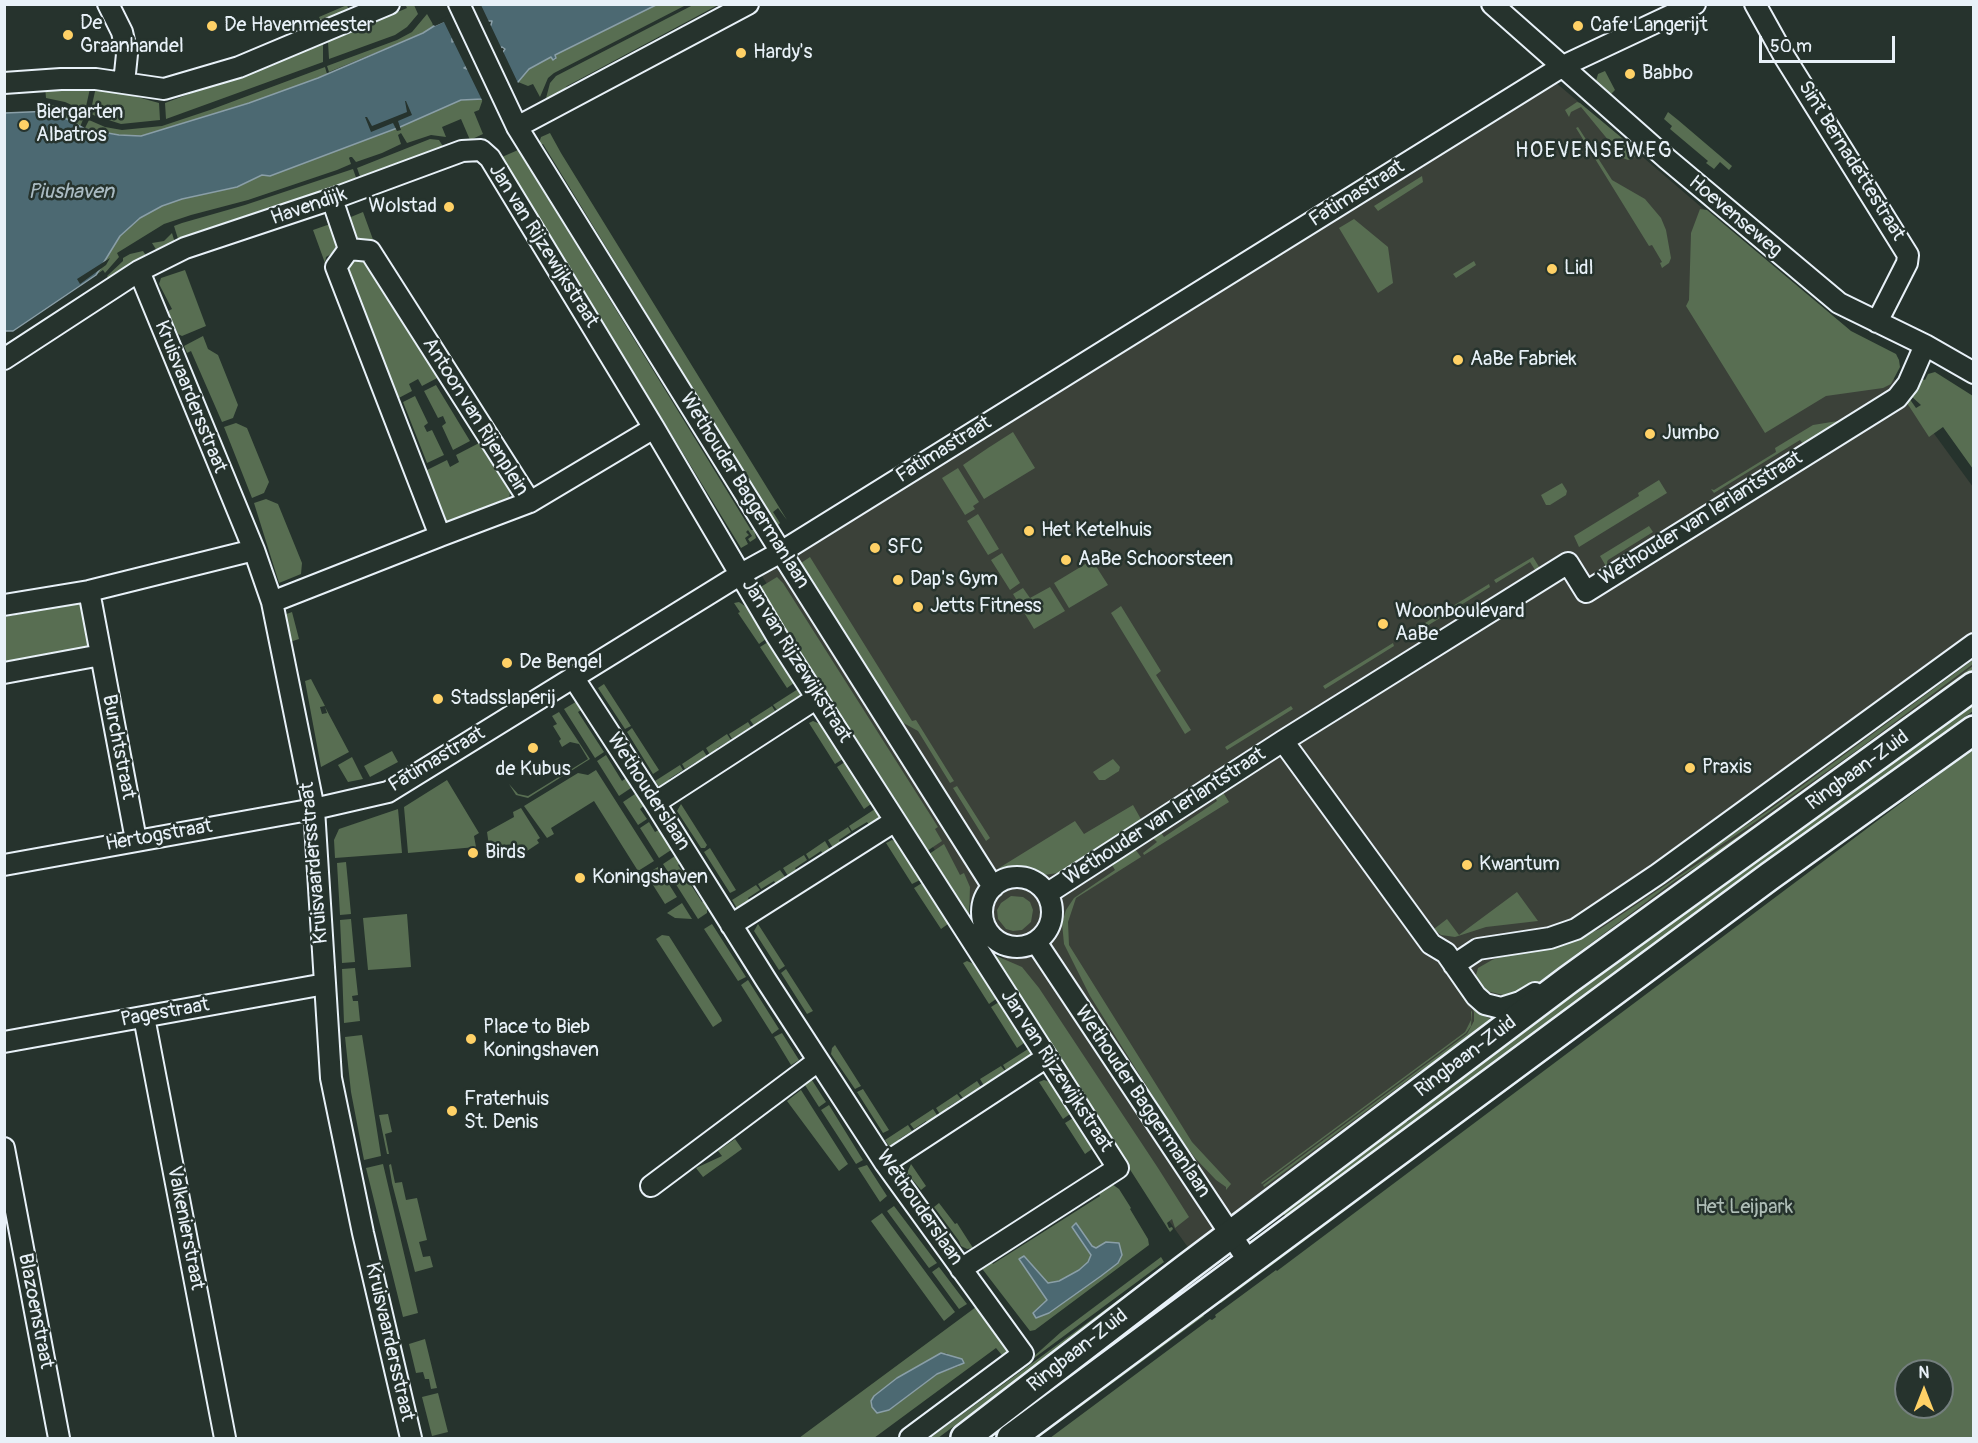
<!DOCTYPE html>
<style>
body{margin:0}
#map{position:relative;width:1978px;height:1443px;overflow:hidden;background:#26332d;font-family:Pangolin,sans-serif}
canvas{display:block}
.frame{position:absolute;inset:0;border:6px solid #e8f1f8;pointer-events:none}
.north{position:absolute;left:1894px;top:1359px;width:60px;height:60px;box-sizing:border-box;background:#26332d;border:2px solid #747f7e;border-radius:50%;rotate:0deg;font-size:16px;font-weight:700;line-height:24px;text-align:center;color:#e8f1f8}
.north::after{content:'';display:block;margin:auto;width:21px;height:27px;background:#ffd166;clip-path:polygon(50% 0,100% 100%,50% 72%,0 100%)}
.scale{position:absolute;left:1759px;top:36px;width:136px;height:27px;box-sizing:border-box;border:3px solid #e8f1f8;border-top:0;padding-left:8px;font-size:18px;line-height:21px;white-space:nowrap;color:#e8f1f8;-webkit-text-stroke:4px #26332d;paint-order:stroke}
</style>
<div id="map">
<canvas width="1978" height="1443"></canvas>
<div class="frame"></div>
<div class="north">N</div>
<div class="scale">50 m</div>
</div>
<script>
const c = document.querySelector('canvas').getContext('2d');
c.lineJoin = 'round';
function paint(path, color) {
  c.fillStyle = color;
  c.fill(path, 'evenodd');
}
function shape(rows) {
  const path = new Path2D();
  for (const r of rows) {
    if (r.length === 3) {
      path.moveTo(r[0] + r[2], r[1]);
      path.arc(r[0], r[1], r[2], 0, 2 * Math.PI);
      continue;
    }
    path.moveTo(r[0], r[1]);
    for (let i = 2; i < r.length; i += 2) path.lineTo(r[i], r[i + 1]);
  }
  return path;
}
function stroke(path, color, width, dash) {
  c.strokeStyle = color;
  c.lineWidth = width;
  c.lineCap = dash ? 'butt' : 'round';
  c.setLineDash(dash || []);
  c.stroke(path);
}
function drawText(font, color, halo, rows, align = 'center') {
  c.font = font + ' Pangolin,sans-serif';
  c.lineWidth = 5;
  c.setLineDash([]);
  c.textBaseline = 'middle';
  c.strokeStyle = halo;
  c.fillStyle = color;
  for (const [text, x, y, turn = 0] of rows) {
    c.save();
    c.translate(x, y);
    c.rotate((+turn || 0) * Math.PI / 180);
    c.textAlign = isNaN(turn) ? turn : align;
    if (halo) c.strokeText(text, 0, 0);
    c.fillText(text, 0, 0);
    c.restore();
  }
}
const built = shape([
 [1547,75,1881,361,1973,487,1973,683,1197,1260,1167,1218,755,565]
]);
const green = shape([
 [347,5,349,11,322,23,319,17],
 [409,5,414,5,418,14,407,27,395,35,329,59,328,42,407,8,406,6],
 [656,5,686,5,554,73,548,78,540,97,533,84,528,86,518,82,529,69,551,56,553,60,556,59,555,55],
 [693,5,718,5,567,86,560,94,545,102,550,83,556,76],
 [427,14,434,26,423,33,329,72,327,66,397,40,412,32],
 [323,44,323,62,166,119,165,103],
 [325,67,327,74,318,78,249,103,141,136,119,135,85,128,89,120,105,127,122,130,162,126,210,110],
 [1605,71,1615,90,1610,95,1598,85,1596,81,1598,74],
 [91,84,85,111,65,102,46,98,45,86],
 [96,87,130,94,130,95,159,103,160,120,121,124,90,114],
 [483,99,479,110,474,112,483,134,470,140,461,119,442,127,446,137,431,135,407,143,401,133,398,135,401,144,382,153,356,162,352,157,350,157,349,158,351,164,337,170,248,200,191,215,164,224,117,253,119,257,105,273,103,270,96,275,120,236,140,218,162,206,182,199,237,187,263,175,270,176,400,127,461,100],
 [1577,102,1580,103,1634,148,1636,152,1635,157,1628,160,1623,158,1581,107,1571,112,1569,117,1565,110],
 [46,104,59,106,84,117,80,127,62,118],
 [1668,112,1678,120,1732,166,1729,170,1720,162,1714,169,1706,163,1708,161,1670,129,1672,126,1664,119],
 [1578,127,1612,180,1645,199,1661,218,1666,230,1671,258,1669,263,1662,268,1660,263,1662,262,1652,245,1649,246,1576,128],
 [550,133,561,153,787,520,778,508,773,512,780,523,778,525,773,520,543,144,541,145,539,143,541,137],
 [430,139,439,140,444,148,362,182,357,168],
 [518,150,751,530,754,530,756,538,750,542,748,539,752,536,748,530,746,532,749,535,745,538,748,544,741,548,502,157],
 [353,169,358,183,179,242,174,226,182,223,245,205],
 [1422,176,1423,182,1378,211,1374,206],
 [1700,209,1707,210,1851,331,1896,354,1899,360,1900,367,1891,384,1883,388,1826,396,1765,433,1686,306,1689,300,1691,233],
 [363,212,375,245,357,243,346,219],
 [1354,219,1388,247,1393,283,1378,293,1339,228],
 [333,223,339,247,336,251,326,257,325,263,313,230],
 [172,233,175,243,157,251,152,243,164,241],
 [143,251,147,257,110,280,107,276,123,261,123,258,130,254],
 [364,260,441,376,422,386,418,379,409,384,412,391,393,401,345,269,355,261],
 [1474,261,1476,265,1456,278,1453,274],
 [185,270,206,326,182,336,178,334,168,311,172,309,159,284,161,278],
 [203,336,208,349,218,355,238,405,233,418,222,422,191,351,187,353,184,346],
 [1935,372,1973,396,1973,469,1943,427,1929,437,1907,403,1909,398,1916,408,1921,405,1911,396,1920,378,1925,380,1928,374],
 [436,385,470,441,453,450,442,426,446,423,443,416,438,418,424,391],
 [415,396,428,423,424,426,427,432,432,430,444,455,427,463,403,402],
 [1844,420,1804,445,1800,440,1714,493,1711,489,1714,490,1776,452,1775,448,1813,425],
 [236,423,247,428,269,482,264,493,252,498,224,427],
 [1013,432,1035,468,984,499,963,465,988,448,989,450,988,448],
 [481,442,508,485,510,492,509,500,447,524,443,522,421,473,447,460,450,467,459,462,456,455],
 [958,468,979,502,973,506,975,509,965,515,942,478],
 [1659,480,1667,493,1579,547,1574,536,1639,496,1638,493],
 [1562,483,1567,491,1566,495,1550,505,1546,505,1541,495],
 [266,499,278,504,302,563,301,574,279,583,254,503],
 [978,514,999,549,988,555,967,521],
 [1649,526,1653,532,1608,560,1607,562,1609,567,1607,568,1600,556],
 [1002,553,1020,583,1010,590,991,560],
 [810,557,912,721,916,720,954,781,950,783,918,731,898,720,881,695,883,693,810,580,803,566,801,566,801,563],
 [1533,557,1541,570,1537,573,1530,562,1496,583,1494,580],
 [1092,560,1108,585,1069,608,1054,583],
 [777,577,783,583,938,827,935,829,942,841,927,851,759,588],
 [1489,584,1490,587,1427,626,1425,623],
 [1050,587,1065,611,1034,629,1013,594,1023,588,1030,598],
 [69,600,83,603,91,640,89,645,84,650,5,666,4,617,70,605],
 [739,602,745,606,766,639,759,644,738,613,740,612,734,603],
 [1121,606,1161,671,1156,675,1191,730,1185,734,1111,613],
 [292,612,299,639,290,642,281,616],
 [768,642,794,683,787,688,760,647],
 [1393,643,1394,646,1325,689,1323,686],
 [1973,660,1973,664,1860,748,1751,825,1642,898,1583,935,1772,808],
 [1973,666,1973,670,1774,818,1677,879,1535,985,1533,983,1514,994,1503,995,1487,991,1477,981,1476,975,1478,968,1492,960,1509,954,1553,948,1600,929,1752,827,1861,750],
 [311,679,325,706,320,707,322,714,327,713,325,707,349,752,321,767,305,681],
 [604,684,631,726,625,729,598,688],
 [798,689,803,698,794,707,790,702,777,710,773,705],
 [1973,694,1973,711,1496,1066,1288,1220,1280,1209,1402,1117,1407,1122,1410,1120,1406,1115],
 [579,700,584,708,578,712,604,752,595,758,564,709],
 [772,706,775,711,763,719,767,725,758,731,750,720],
 [1291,706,1293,709,1227,750,1225,747],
 [559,712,590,759,528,798,516,795,509,784,518,794,528,796,588,759,579,744,570,742,562,747,559,741,561,739,553,726,557,724,552,716],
 [813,721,820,724,843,759,835,764,809,723],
 [748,722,755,733,747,737,743,732,732,739,729,734],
 [632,728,659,770,653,774,627,732],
 [727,734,731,740,717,748,721,754,713,760,706,748],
 [1973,744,1221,1303,1216,1298],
 [1973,749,1973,1438,1050,1438,1210,1319,1212,1320,1216,1317,1215,1315,1276,1270,1277,1271],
 [1906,1371,1942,1371,1942,1407,1906,1407],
 [703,750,710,761,701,767,696,762,685,769,682,764],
 [392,751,398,762,370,777,364,766],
 [606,755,622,781,628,777,634,786,619,796,597,761],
 [352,757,363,779,348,782,338,765],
 [1113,759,1120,767,1119,771,1105,780,1099,780,1093,772],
 [845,762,871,804,864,809,837,767],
 [680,765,683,770,669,779,673,785,661,789,655,781],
 [596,770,654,861,638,871,594,801,551,828,554,834,547,838,524,806,578,773,588,775],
 [447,780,479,833,474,836,476,847,408,853,404,807],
 [957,786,990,838,986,841,953,788],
 [1221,789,1229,802,1144,855,1143,853,1157,842,1152,837,1160,831,1164,837,1217,801,1213,794],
 [638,792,646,804,640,809,647,819,638,825,623,802],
 [681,804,707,845,705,848,701,848,677,811],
 [1133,805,1142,821,1058,873,1044,875,1021,869,999,868,1075,821,1084,834],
 [521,808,540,838,537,840,539,843,518,857,517,844,489,846,487,832,514,817,513,812],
 [398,809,402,853,335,858,334,840,339,829],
 [875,809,881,818,879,822,871,828,867,822,852,831,849,826],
 [649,822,655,832,660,829,674,848,659,858,640,828],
 [848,827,851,832,839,840,842,846,835,851,828,840],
 [892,840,896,842,920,880,912,884,886,843],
 [825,841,832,853,825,857,821,851,809,859,806,854],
 [944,844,960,875,964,873,970,887,969,917,929,854],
 [710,848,736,890,730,893,704,852],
 [1135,849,1141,857,1076,898,1068,922,1069,945,1192,1142,1231,1184,1226,1190,1226,1187,1216,1180,1195,1158,1173,1128,1090,996,1064,944,1062,923,1066,910,1074,898,1115,870,1112,865],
 [678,854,681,862,678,865,702,902,707,900,707,913,698,919,663,864],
 [804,855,807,860,795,868,798,874,790,879,783,868],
 [346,862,351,914,340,915,337,863],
 [658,867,677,897,665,904,646,874],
 [780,870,788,881,778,887,774,881,761,889,758,884],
 [922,883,948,924,941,929,914,888],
 [756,885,760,890,748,898,751,905,738,910,732,900],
 [1517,892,1538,921,1486,927,1455,937,1441,935,1434,929,1447,919,1459,935],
 [1011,896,1023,897,1030,902,1033,910,1031,922,1022,930,1013,931,1006,929,998,919,997,910,1001,903],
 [682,903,692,919,675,918,667,913],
 [407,914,411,967,368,970,363,918],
 [351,919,355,962,342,963,340,920],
 [712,924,746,977,738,981,704,929],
 [758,924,785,966,779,970,754,931],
 [662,935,669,936,721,1018,722,1021,713,1027,656,939],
 [992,954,1022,967,1039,988,1158,1168,1189,1217,1175,1228,1172,1219,1167,1223,1169,1228,1172,1227,1173,1229,1170,1232],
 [967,961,974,964,995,996,996,999,989,1004,963,963],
 [355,968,358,995,352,996,353,1001,358,1001,360,1021,344,1023,342,969],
 [786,969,813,1011,807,1014,781,973],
 [1453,976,1480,1014,1495,1021,1454,1055,1420,1071,1264,1187,1263,1185,1467,1034,1474,1021,1474,1012,1470,1003,1453,979,1472,1012,1471,1026,1466,1033,1262,1184,1261,1183,1465,1032,1471,1020,1471,1010,1451,981],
 [748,980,779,1029,772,1034,741,985],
 [999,1002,1024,1043,1017,1048,991,1007],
 [782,1033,799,1060,791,1065,774,1037],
 [362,1035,381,1156,364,1160,351,1092,345,1037],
 [835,1045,861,1086,855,1089,831,1054,832,1048],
 [1028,1049,1034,1057,1025,1067,1021,1061,1006,1070,1003,1065],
 [1001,1066,1005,1071,991,1080,995,1086,987,1091,980,1079],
 [810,1077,826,1102,819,1107,803,1082],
 [1044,1080,1050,1082,1069,1112,1070,1114,1063,1119,1039,1082],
 [977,1081,985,1093,980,1096,976,1090,963,1098,959,1093],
 [863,1089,889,1130,883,1133,857,1092],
 [801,1090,848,1164,839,1171,787,1101],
 [957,1094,961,1099,948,1107,952,1114,943,1119,936,1108],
 [829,1105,863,1160,856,1164,821,1110],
 [933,1109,941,1121,930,1128,926,1121,914,1129,910,1124],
 [388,1114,392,1132,385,1134,389,1154,387,1154,379,1115],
 [1073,1118,1092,1149,1085,1154,1065,1123],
 [908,1125,912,1131,899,1139,903,1145,891,1149,885,1140],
 [735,1139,742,1149,703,1177,696,1168,722,1156,718,1151],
 [383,1164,418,1313,403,1317,366,1168],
 [391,1164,395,1183,402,1182,406,1200,417,1198,427,1240,419,1242,423,1257,430,1256,433,1267,415,1272,392,1183,389,1165],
 [911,1164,926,1186,921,1190,907,1173],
 [867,1165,887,1196,880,1202,858,1168],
 [1109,1182,1119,1189,1131,1208,1130,1209,1148,1239,1149,1245,1035,1330,1030,1331,980,1266,989,1259,993,1264,1100,1196,1097,1190],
 [939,1203,955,1224,957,1223,973,1248,967,1249,961,1246,959,1241,934,1207],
 [894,1206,937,1263,929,1268,887,1211],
 [882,1213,955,1312,944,1321,871,1221],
 [1161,1257,1164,1262,1022,1367,1061,1332],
 [1166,1265,1168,1267,938,1438,930,1438],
 [939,1267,967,1304,959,1309,932,1272],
 [976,1307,1008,1351,1006,1360,996,1348,874,1438,799,1438],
 [946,1353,959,1366,937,1374,889,1410],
 [1199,1310,1204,1316,1038,1438,1026,1438],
 [425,1339,437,1388,431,1389,429,1379,425,1379,423,1372,416,1373,409,1344],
 [438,1393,448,1432,432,1436,422,1397]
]);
const water = shape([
 [478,5,656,5,555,55,556,58,553,60,551,57,529,69,518,82,483,99,461,100,400,127,270,176,262,175,237,187,182,199,162,206,140,218,120,236,96,275,13,331,5,331,5,113,52,111,85,129,119,135,141,136,249,103,318,78,423,33,434,26,478,5],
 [489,21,492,21,491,25,452,42,452,39,489,21],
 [502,47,505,49,503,52,467,69,464,68,502,47],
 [1076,1223,1092,1246,1096,1248,1106,1242,1119,1243,1122,1255,1118,1263,1101,1276,1049,1313,1036,1318,1033,1313,1047,1300,1019,1259,1024,1256,1048,1283,1059,1281,1079,1270,1088,1262,1091,1255,1072,1227,1076,1223],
 [941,1353,962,1359,964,1363,937,1374,889,1410,877,1413,872,1407,871,1401,874,1396,897,1378,941,1353]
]);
const pier = shape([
 [471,4,481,5,518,83,520,84,483,102,444,22,435,26,432,24],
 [405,101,406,101,412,115,398,121,401,130,397,131,393,123,371,132,365,117,367,117,372,126,407,112],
 [110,258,106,265,80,284,77,279]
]);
const minor = shape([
 [108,4,122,32,127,54,124,83],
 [459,4,517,127,781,552,993,887],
 [1492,4,1666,158,1839,303,1925,345,1974,373],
 [1755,4,1784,56,1908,255,1907,263,1877,322],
 [4,83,61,79,96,79,164,89,239,67,389,4],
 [517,127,748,4],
 [332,199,349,249],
 [139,271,254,550,272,602,314,809,331,1078,363,1233,411,1438],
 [4,359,139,271,185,248,332,199,462,151,481,150,490,158,654,428,776,635,1118,1168,961,1269],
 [530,502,370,251,349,249,336,267,440,536,530,502,654,428],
 [89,591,136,840],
 [272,602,440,536],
 [4,605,89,591,254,550],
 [4,673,101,655],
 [573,677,655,803,766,980,885,1163,1023,1354,910,1438],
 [1283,741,1431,944,1446,953,1476,996,1485,1004,1501,1008,1520,1002,1535,993],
 [655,803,817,698],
 [4,865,314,809,388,792,741,574,781,552,1563,66,1695,4],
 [1017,912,35],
 [1048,893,1283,741,1568,563,1586,592,1897,398,1908,384,1925,345],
 [731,925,895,821],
 [1036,942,1249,1262],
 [1454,965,1478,949,1550,938,1576,929,1658,874,1974,644],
 [144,1017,225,1438],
 [4,1042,325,984],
 [4,1148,59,1438],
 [885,1163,1047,1057],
 [651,1186,818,1061]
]);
const secondary = shape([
 [965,1438,1185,1269,1568,980,1974,686],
 [1011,1438,1770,876,1974,730]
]);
const markers = [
 [212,26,6,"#ffd166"],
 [1578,26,6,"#ffd166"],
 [68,35,6,"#ffd166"],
 [741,53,6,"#ffd166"],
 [1630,74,6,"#ffd166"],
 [24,125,6,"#ffd166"],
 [449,207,6,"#ffd166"],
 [1552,269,6,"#ffd166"],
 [1458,360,6,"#ffd166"],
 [1650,434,6,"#ffd166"],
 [1029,531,6,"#ffd166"],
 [875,548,6,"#ffd166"],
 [1066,560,6,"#ffd166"],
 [898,580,6,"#ffd166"],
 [918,607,6,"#ffd166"],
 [1383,624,6,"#ffd166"],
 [507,663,6,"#ffd166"],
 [438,699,6,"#ffd166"],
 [533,748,6,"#ffd166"],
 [1690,768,6,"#ffd166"],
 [473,853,6,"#ffd166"],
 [1467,865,6,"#ffd166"],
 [580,878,6,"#ffd166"],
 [471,1039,6,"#ffd166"],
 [452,1111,6,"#ffd166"]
];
const poiNames = [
 ["De",80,24],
 ["Graanhandel",80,47],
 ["De Havenmeester",224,26],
 ["Cafe Langerijt",1590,26],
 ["Hardy's",753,53],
 ["Babbo",1642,74],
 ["Biergarten",36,113],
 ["Albatros",36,136],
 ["Wolstad",437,207,"right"],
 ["Lidl",1564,269],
 ["AaBe Fabriek",1470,360],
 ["Jumbo",1662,434],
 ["Het Ketelhuis",1041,531],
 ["SFC",887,548],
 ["AaBe Schoorsteen",1078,560],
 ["Dap's Gym",910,580],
 ["Jetts Fitness",930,607],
 ["Woonboulevard",1395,612],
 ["AaBe",1395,635],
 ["De Bengel",519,663],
 ["Stadsslaperij",450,699],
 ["Praxis",1702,768],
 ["de Kubus",533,770,"center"],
 ["Birds",485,853],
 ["Kwantum",1479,865],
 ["Koningshaven",592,878],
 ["Place to Bieb",483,1028],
 ["Koningshaven",483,1051],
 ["Fraterhuis",464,1100],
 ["St. Denis",464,1123]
];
const streetNames = [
 ["Sint Bernadettestraat",1851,161,58],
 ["Fatimastraat",1357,194,-32],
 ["Havendijk",309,207,-19],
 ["Hoevenseweg",1735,217,40],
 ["Jan van Rijzewijkstraat",543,246,58],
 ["Kruisvaardersstraat",190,397,68],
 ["Antoon van Rijenplein",475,417,58],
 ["Fatimastraat",944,450,-32],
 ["Wethouder Baggermanlaan",744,491,58],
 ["Wethouder van Ierlantstraat",1701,519,-32],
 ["Jan van Rijzewijkstraat",796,661,58],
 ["Burchtstraat",118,747,79],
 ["Fatimastraat",437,760,-31],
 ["Ringbaan-Zuid",1858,771,-36],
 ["Wethouderslaan",648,792,57],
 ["Wethouder van Ierlantstraat",1165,817,-33],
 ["Hertogstraat",159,836,-10],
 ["Kruisvaardersstraat",315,863,-95],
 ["Pagestraat",165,1013,-10],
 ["Ringbaan-Zuid",1466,1057,-37],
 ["Jan van Rijzewijkstraat",1056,1071,57],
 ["Wethouder Baggermanlaan",1142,1102,56],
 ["Wethouderslaan",919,1208,55],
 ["Valkenierstraat",185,1228,79],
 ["Blazoenstraat",35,1311,79],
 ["Kruisvaardersstraat",389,1342,77],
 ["Ringbaan-Zuid",1078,1351,-38]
];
const parkNames = [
 ["Het Leijpark",1744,1208]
];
const neighbourhoodNames = [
 ["HOEVENSEWEG",1594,152]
];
const waterNames = [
 ["Piushaven",71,193]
];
paint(built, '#3b4139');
paint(green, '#586e52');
paint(water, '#4c6972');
stroke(water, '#8a9fa8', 1.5);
paint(pier, '#26332d');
stroke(minor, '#e8f1f8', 24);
stroke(secondary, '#e8f1f8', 32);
stroke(minor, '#26332d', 20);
stroke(secondary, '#26332d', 27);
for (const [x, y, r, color] of markers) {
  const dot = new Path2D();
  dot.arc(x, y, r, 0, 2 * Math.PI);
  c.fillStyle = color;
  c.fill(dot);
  stroke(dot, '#26332d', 2);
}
drawText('20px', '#e8f1f8', '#26332d', poiNames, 'left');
drawText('20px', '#e8f1f8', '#26332d', streetNames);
drawText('20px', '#aebdb6', '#26332d', parkNames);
c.letterSpacing = '1.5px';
drawText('21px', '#e8f1f8', '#26332d', neighbourhoodNames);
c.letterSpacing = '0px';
drawText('italic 21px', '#aabbc2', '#26332d', waterNames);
</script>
